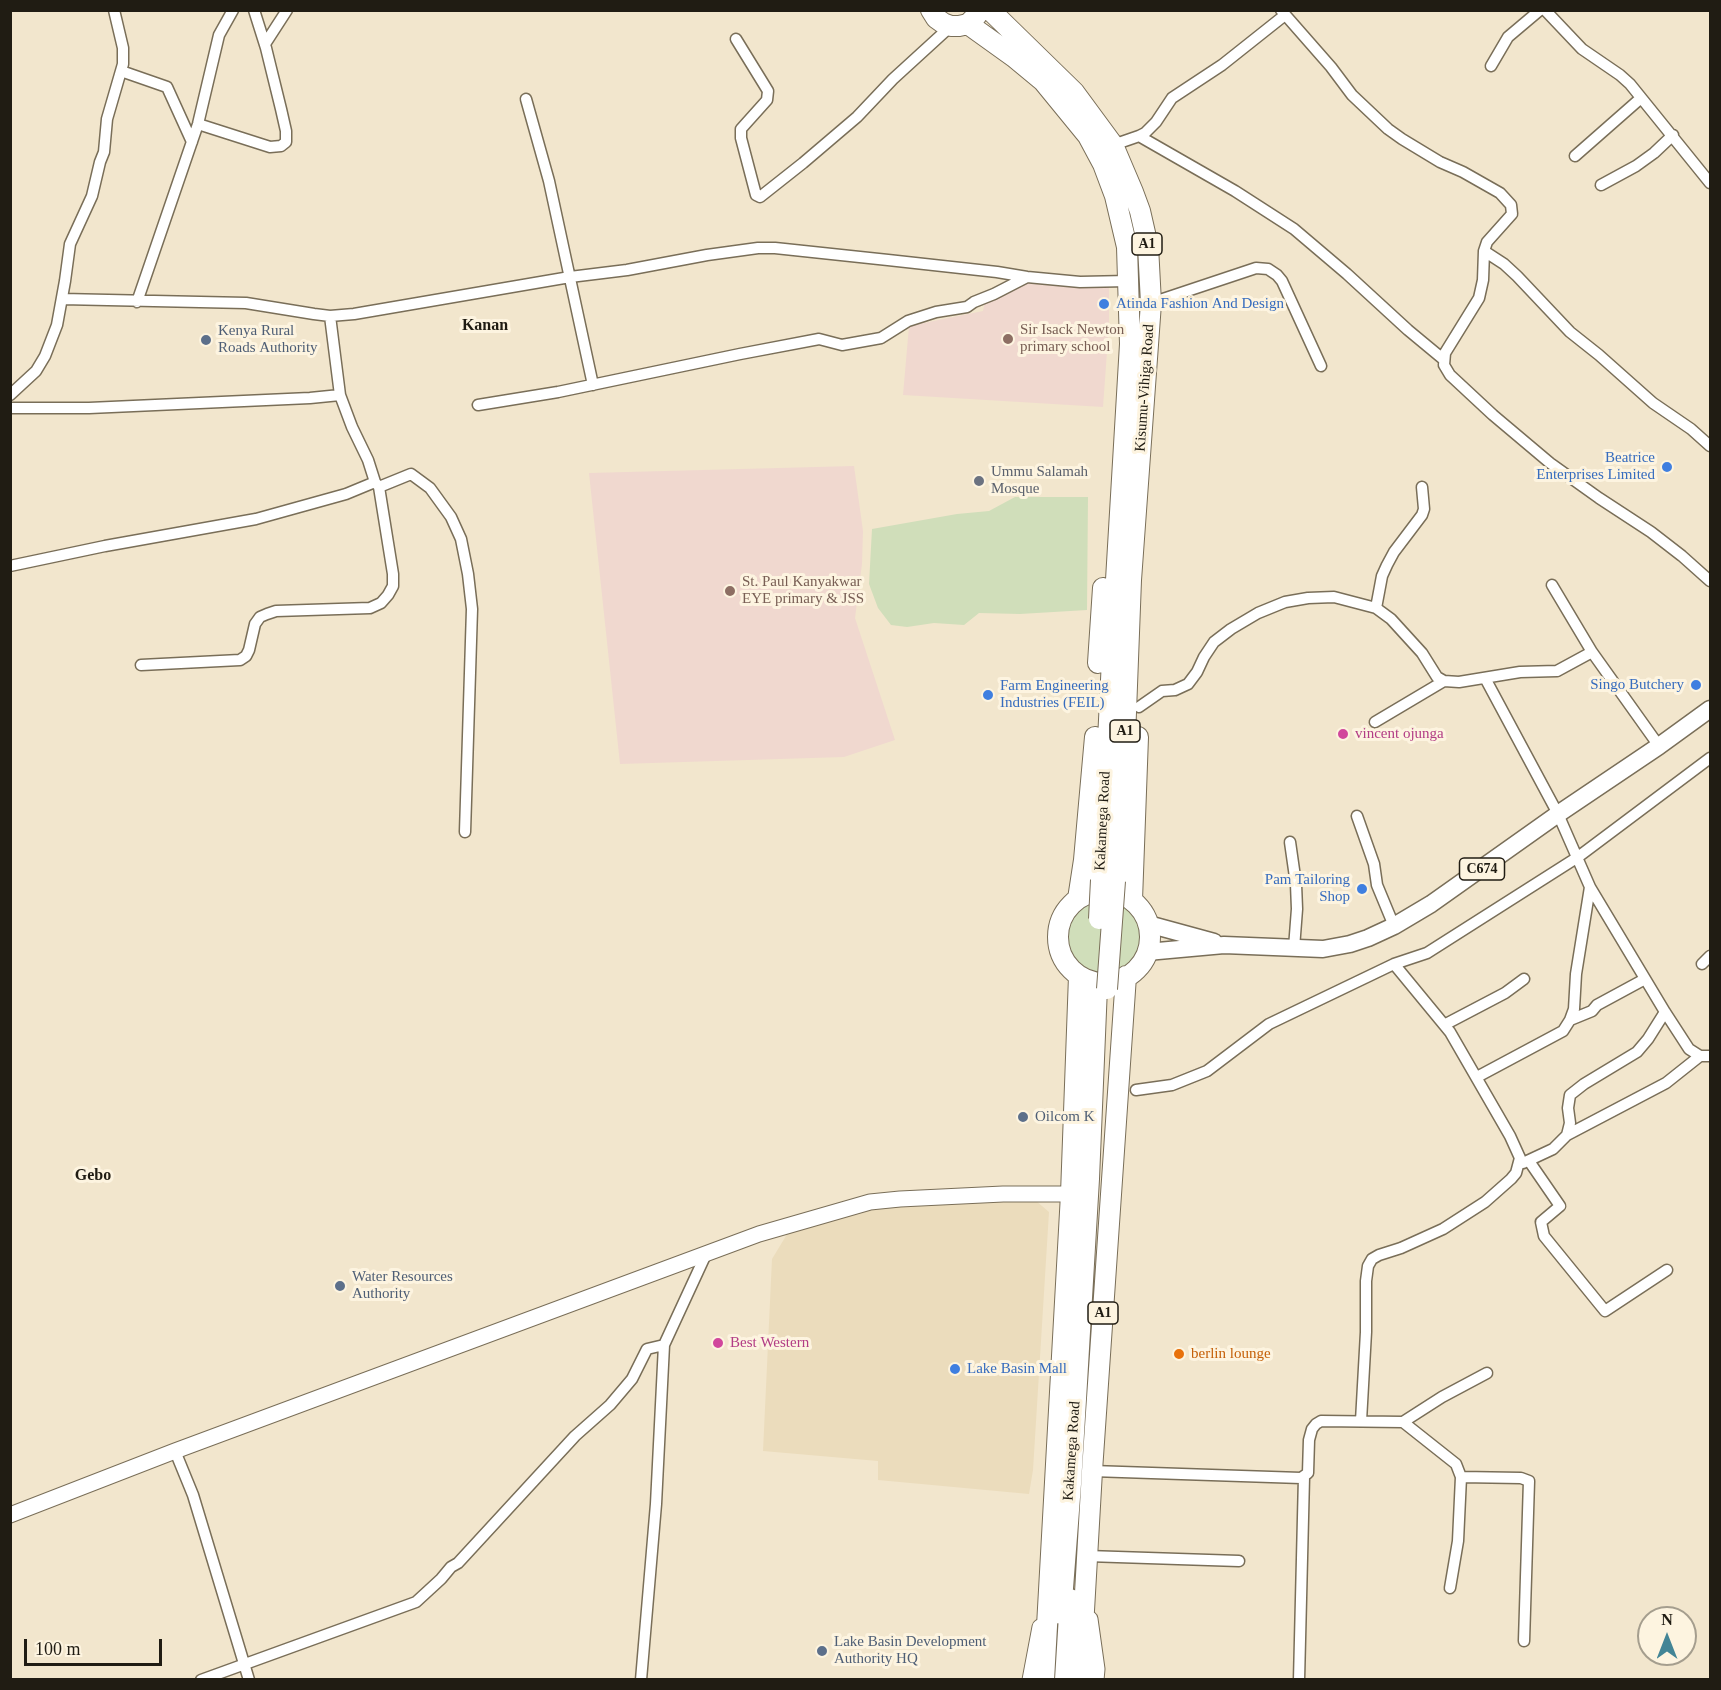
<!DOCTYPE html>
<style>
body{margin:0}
#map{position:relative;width:1721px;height:1690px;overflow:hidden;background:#f2e6cd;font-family:"Times New Roman",serif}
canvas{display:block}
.frame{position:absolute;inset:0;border:12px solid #201c13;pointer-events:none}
.north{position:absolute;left:1637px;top:1606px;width:60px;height:60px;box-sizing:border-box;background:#fdf4e0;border:2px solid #a59e8e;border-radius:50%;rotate:0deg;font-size:16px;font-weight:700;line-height:24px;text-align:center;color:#201c13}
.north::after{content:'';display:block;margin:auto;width:21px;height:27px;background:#438596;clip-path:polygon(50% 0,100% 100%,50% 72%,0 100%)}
.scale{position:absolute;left:24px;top:1639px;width:138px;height:27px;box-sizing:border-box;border:3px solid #201c13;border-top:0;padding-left:8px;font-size:18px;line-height:21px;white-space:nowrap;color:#201c13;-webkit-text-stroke:4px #fdf4e0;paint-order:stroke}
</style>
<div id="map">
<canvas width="1721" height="1690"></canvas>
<div class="frame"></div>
<div class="north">N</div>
<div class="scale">100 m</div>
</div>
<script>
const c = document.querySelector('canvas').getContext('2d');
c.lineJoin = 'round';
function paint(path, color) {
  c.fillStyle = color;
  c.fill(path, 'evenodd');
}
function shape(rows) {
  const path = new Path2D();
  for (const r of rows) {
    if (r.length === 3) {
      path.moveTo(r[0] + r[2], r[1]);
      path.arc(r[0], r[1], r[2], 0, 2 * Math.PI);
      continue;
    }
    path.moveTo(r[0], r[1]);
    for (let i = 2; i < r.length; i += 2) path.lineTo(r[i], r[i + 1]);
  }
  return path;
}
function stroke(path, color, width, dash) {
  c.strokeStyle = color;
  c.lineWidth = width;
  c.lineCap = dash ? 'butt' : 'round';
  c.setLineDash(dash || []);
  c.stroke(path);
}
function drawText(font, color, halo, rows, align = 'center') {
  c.font = font + ' "Times New Roman",serif';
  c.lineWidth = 6;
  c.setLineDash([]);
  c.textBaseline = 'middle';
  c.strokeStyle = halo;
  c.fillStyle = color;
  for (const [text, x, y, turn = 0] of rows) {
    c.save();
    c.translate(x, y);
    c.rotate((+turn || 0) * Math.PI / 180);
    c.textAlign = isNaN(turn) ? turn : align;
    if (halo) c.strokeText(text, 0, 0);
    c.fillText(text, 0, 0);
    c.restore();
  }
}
const built = shape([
 [1035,1200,1049,1212,1033,1470,1029,1494,878,1480,878,1461,763,1451,772,1259,789,1231,816,1222,860,1214,874,1208]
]);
const education = shape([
 [1031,281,1109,286,1109,324,1103,407,903,395,909,326,983,311,985,301],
 [854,466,863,531,862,564,855,618,895,740,844,757,620,764,589,473]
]);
const green = shape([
 [1015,497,1088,497,1087,610,1020,614,979,613,964,625,934,623,907,627,891,625,878,608,869,584,872,529,957,514,989,511],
 [1104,936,38]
]);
const street = shape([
 [1281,10,1331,67,1352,95,1388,129,1402,139,1440,162,1463,172,1500,193,1511,205,1512,214,1487,242,1484,251,1483,280,1479,298,1445,353,1444,365,1450,375,1493,415,1550,463,1599,498,1651,532,1682,556,1710,581],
 [1545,10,1582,49,1620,75,1630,84,1710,183],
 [736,39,768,91,767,100,741,129,741,138,756,195,760,197,803,163,857,117,893,79,951,26],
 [265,44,287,10],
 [1491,66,1508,37,1540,10],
 [121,71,167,87,192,142],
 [526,99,549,181,593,385],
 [198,124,270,147,281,146,286,142,286,131,281,109,266,48,254,10],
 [1139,136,1235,191,1294,229,1347,274,1408,330,1443,359],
 [1113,145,1139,136,1145,133,1156,122,1172,98,1222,65,1285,15],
 [1575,156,1641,98],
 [1601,185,1636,166,1654,153,1673,135],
 [1484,251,1504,264,1517,276,1570,332,1599,355,1653,403,1691,429,1710,446],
 [62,299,246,303,314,314,330,316,354,314,570,277,627,270,707,255,758,248,775,248,888,260,997,272,1027,277,1080,282,1128,281],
 [137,302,198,124,219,35,233,10],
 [1151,303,1256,268,1268,269,1277,275,1282,281,1321,366],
 [330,316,340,395,352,427,368,460,375,482],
 [10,395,36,371,45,356,57,325,65,281,70,244,92,196,100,162,104,152,107,119,123,64,123,48,114,10],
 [478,405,558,392,740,354,819,339,842,345,881,338,908,321,936,312,967,307,974,302,994,294,1027,277],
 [10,408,89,408,310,398,340,395],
 [10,566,105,546,256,519,346,494,375,482,379,487,411,474,430,488,451,517,461,539,468,574,472,609,465,832],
 [1552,585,1592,652],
 [1376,608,1382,576,1387,565,1394,552,1422,515,1424,509,1422,487],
 [141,665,240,660,246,656,249,650,255,624,260,617,267,614,276,611,370,608,381,603,388,595,393,586,393,574,379,487],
 [1485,678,1558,814,1590,887,1665,1012,1689,1049,1700,1056,1710,1056],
 [1139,707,1162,691,1175,690,1188,684,1197,672,1204,657,1214,642,1231,629,1258,613,1285,602,1308,598,1334,597,1376,608,1391,619,1422,653,1437,677,1444,681,1459,682,1520,672,1557,671,1592,652,1659,746],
 [1375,722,1444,681],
 [1357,816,1374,864,1377,885,1394,926],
 [1290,842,1296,884,1297,909,1294,948],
 [1702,964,1710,956],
 [1570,1020,1592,1011,1597,1005,1645,979],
 [1444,1025,1505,993,1524,979],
 [1477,1077,1563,1031,1570,1020,1574,1009,1576,974,1590,887],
 [1136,1090,1172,1085,1207,1071,1269,1024,1394,964,1427,953,1578,857,1710,758],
 [1567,1135,1666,1083,1700,1056],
 [1529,1161,1560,1206,1541,1222,1544,1236,1605,1311,1667,1270],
 [1523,1163,1553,1149,1567,1135,1570,1123,1568,1108,1570,1095,1584,1084,1637,1052,1648,1039,1665,1012],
 [1361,1421,1366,1332,1366,1281,1368,1266,1372,1259,1379,1255,1401,1248,1443,1229,1485,1202,1511,1179,1516,1173,1520,1158,1510,1136,1450,1032,1394,964],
 [1403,1422,1442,1397,1487,1373],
 [175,1451,193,1495,249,1680],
 [1092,1471,1301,1478,1308,1473,1309,1440,1312,1429,1316,1424,1321,1421,1403,1422,1456,1464,1461,1477,1458,1541,1450,1588],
 [1461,1477,1521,1478,1529,1481,1524,1641],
 [1087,1556,1239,1561],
 [201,1680,416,1602,441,1579,451,1567,458,1563,575,1436,610,1405,632,1379,647,1349,664,1345],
 [641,1680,656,1504,664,1345,707,1252],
 [1299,1680,1304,1477]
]);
const secondary = shape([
 [10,1515,175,1451,759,1234,870,1202,900,1199,1003,1194,1071,1194],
 [1090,1619,1097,1669,1096,1680],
 [1030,1680,1040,1627]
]);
const primary = shape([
 [1148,924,1214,942],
 [1147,952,1224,945,1323,949,1350,944,1368,938,1394,926,1431,904,1558,814,1659,746,1710,709]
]);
const highway = shape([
 [931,10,936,18,943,23,951,26,959,26,968,24,977,15],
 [990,10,1074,92,1113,145,1133,192,1140,211,1148,246,1151,303,1131,580,1125,738,1115,881],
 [968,24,1014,57,1043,81,1088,136,1103,164,1115,196,1127,247,1130,344,1116,580,1101,880],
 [1098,663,1103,588],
 [1104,937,46],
 [1078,899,1084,860,1095,737],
 [1132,900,1138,737],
 [1061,1614,1071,1484,1089,1179,1097,987],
 [1044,1680,1071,1194,1079,976],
 [1065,1680,1070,1599],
 [1080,1680,1092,1471,1126,976]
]);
const highwayBridge = shape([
 [1099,919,1101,880],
 [1107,989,1115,881]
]);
const markers = [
 [1104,304,6,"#3f7fe0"],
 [1008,339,6,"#8d6e63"],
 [206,340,6,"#5c6f8a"],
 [1667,467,6,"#3f7fe0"],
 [979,481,6,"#6b7280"],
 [730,591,6,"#8d6e63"],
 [1696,685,6,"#3f7fe0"],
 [988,695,6,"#3f7fe0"],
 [1343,734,6,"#d1479c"],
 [1362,889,6,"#3f7fe0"],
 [1023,1117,6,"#5c6f8a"],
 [340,1286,6,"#5c6f8a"],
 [718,1343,6,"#d1479c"],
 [1179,1354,6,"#e8710a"],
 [955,1369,6,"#3f7fe0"],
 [822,1651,6,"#5c6f8a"]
];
const shields = [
 [1147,244,30],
 [1125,731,30],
 [1482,869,45],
 [1103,1313,30]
];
const shieldNames = [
 ["A1",1147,244],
 ["A1",1125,731],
 ["C674",1482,869],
 ["A1",1103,1313]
];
const shopNames = [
 ["Atinda Fashion And Design",1116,304],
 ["Beatrice",1655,458,"right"],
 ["Enterprises Limited",1655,475,"right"],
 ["Singo Butchery",1684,685,"right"],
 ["Farm Engineering",1000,686],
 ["Industries (FEIL)",1000,703],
 ["Pam Tailoring",1350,880,"right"],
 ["Shop",1350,897,"right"],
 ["Lake Basin Mall",967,1369]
];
const educationNames = [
 ["Sir Isack Newton",1020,330],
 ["primary school",1020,347],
 ["St. Paul Kanyakwar",742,582],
 ["EYE primary & JSS",742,599]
];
const serviceNames = [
 ["Kenya Rural",218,331],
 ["Roads Authority",218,348],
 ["Oilcom K",1035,1117],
 ["Water Resources",352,1277],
 ["Authority",352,1294],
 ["Lake Basin Development",834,1642],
 ["Authority HQ",834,1659]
];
const streetNames = [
 ["Kisumu-Vihiga Road",1145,388,-86],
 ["Kakamega Road",1103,821,-87],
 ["Kakamega Road",1072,1451,-86]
];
const worshipNames = [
 ["Ummu Salamah",991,472],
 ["Mosque",991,489]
];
const hotelNames = [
 ["vincent ojunga",1355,734],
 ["Best Western",730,1343]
];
const foodNames = [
 ["berlin lounge",1191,1354]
];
const neighbourhoodNames = [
 ["Kanan",485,326],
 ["Gebo",93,1176]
];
paint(built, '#ebdcbc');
paint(education, '#f0d8cf');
paint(green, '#d0deba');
stroke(street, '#796e58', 13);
stroke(secondary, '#796e58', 17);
stroke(primary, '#796e58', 19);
stroke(highway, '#796e58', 22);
stroke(street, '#fff', 10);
stroke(secondary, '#fff', 15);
stroke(primary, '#fff', 16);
stroke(highway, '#fff', 20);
stroke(highwayBridge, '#796e58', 22, []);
stroke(highwayBridge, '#fff', 20);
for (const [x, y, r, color] of markers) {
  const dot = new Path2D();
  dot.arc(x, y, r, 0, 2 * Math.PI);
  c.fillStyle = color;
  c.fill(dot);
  stroke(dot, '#fdf4e0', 2);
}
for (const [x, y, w] of shields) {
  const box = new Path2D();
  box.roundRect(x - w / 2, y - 11, w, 22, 4.5);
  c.fillStyle = '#fdf4e0';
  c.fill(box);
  stroke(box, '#201c13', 1.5);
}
drawText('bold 14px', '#201c13', null, shieldNames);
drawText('15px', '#366cbe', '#fdf4e0', shopNames, 'left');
drawText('15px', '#785e54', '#fdf4e0', educationNames, 'left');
drawText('15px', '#4e5e75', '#fdf4e0', serviceNames, 'left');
drawText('15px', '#201c13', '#fdf4e0', streetNames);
drawText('15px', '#5b616d', '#fdf4e0', worshipNames, 'left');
drawText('15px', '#b23c85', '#fdf4e0', hotelNames, 'left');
drawText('15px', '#c56008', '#fdf4e0', foodNames, 'left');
drawText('bold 16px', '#201c13', '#fdf4e0', neighbourhoodNames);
</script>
